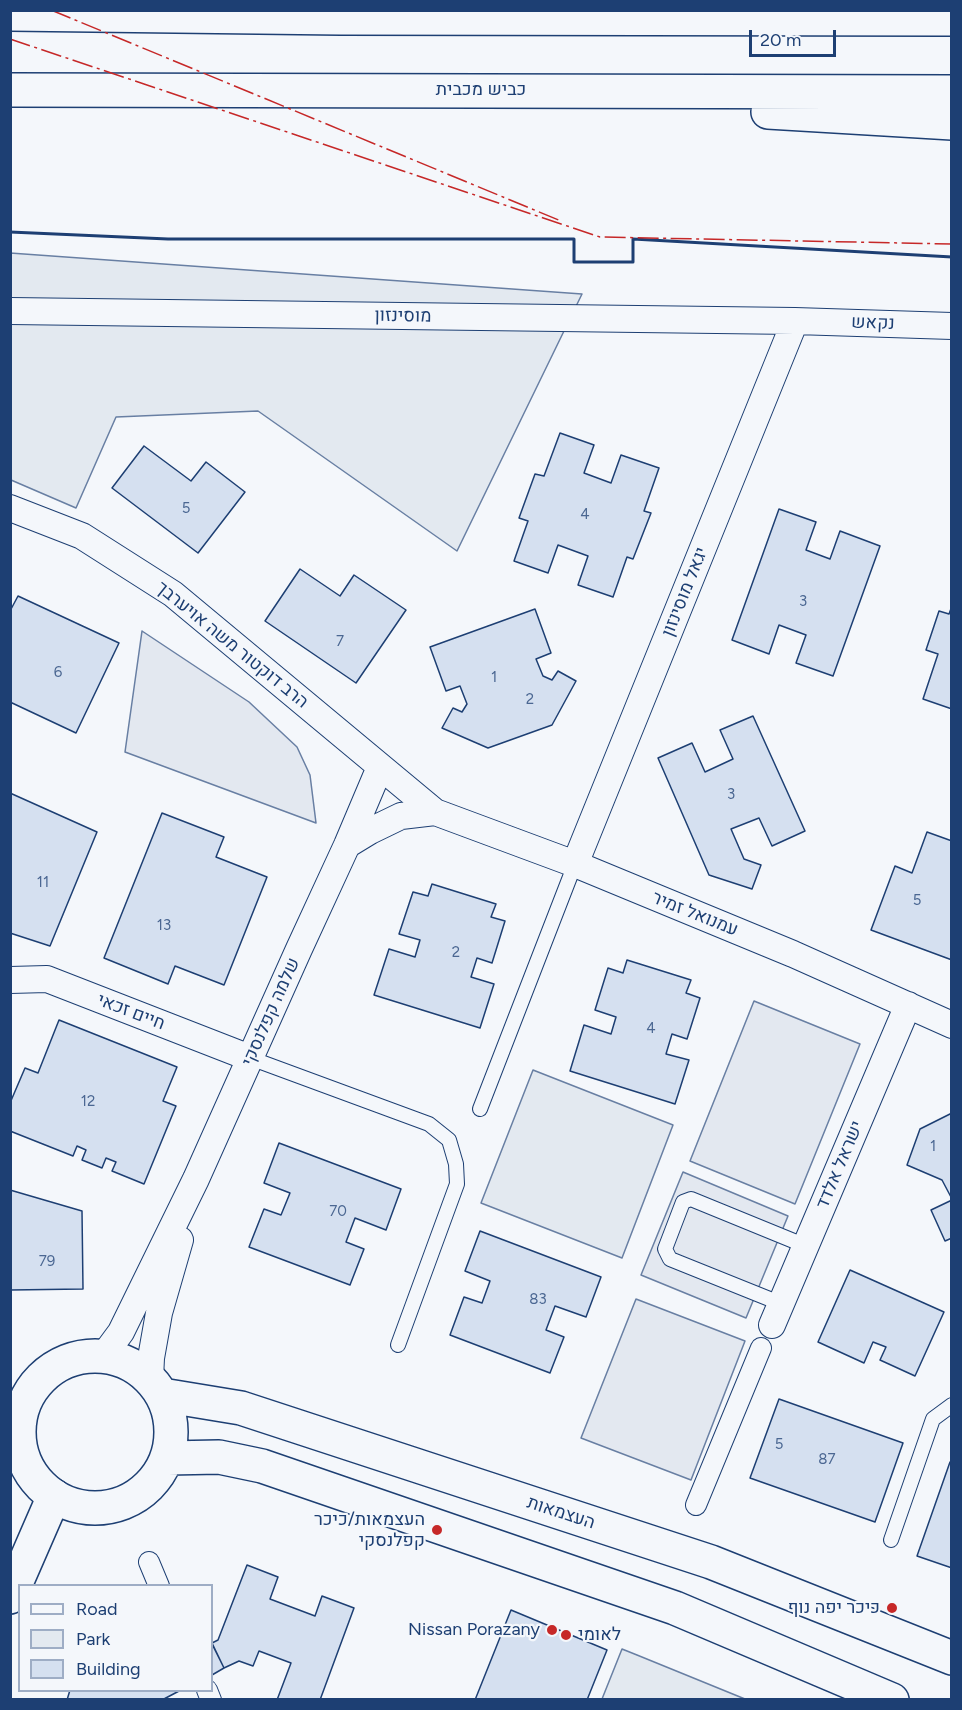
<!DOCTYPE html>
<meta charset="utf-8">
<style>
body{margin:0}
#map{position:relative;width:962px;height:1710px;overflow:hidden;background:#f4f7fb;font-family:Figtree,sans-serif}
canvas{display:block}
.frame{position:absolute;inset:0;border:12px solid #1d3f73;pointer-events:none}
.legend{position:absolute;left:18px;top:1584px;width:195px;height:108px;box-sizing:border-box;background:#f4f7fb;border:2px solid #9eadc5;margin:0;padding:8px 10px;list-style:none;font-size:18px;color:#1d3f73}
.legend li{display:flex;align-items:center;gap:12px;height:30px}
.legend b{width:30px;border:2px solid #9eadc5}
.scale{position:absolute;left:749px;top:30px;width:87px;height:27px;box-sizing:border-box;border:3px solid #1d3f73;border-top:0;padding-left:8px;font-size:18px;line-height:21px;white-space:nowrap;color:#1d3f73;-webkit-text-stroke:4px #f4f7fb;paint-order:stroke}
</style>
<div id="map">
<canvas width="962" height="1710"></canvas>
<div class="frame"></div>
<ul class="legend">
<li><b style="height:8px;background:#f4f7fb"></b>Road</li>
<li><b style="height:16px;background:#e3e9f0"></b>Park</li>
<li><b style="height:16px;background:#d5e0f0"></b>Building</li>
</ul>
<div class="scale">20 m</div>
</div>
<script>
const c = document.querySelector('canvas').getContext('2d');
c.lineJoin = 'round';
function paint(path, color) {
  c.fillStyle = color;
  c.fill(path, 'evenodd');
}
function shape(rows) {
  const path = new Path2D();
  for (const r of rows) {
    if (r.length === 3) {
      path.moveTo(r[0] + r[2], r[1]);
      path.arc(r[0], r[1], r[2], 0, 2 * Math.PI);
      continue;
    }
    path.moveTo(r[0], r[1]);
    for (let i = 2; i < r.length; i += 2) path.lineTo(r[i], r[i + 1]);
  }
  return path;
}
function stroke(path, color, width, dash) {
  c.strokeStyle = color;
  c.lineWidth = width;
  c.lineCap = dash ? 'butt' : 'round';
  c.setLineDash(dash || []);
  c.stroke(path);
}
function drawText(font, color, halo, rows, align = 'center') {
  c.font = font + ' Figtree,Heebo,sans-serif';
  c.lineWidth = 4.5;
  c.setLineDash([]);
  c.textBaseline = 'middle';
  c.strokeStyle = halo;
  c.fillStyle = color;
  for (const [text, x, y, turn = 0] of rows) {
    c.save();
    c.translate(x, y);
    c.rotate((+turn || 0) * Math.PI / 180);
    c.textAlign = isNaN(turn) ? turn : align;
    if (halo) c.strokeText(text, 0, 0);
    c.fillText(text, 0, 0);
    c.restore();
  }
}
const green = shape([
 [10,253,582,294,457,551,258,411,116,417,76,508,11,480,10,253],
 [533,1070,673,1125,622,1258,481,1203,533,1070],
 [622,1649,637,1655,745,1699,602,1699,622,1649]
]);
const parking = shape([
 [142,631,249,702,297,747,310,775,316,823,125,752,142,631],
 [754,1001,860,1044,795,1204,690,1161,754,1001],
 [683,1172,788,1216,746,1318,641,1275,683,1172],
 [636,1299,745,1341,691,1480,581,1438,636,1299]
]);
const building = shape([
 [560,433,594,445,584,473,611,483,621,455,659,468,644,511,651,513,633,559,627,557,613,597,578,585,588,556,558,545,548,573,514,561,528,521,519,518,535,474,544,476,560,433],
 [144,446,191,481,206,462,245,492,198,553,112,488,144,446],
 [779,509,816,522,806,550,830,559,840,531,880,546,833,676,796,663,806,635,779,625,769,654,732,640,779,509],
 [300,569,340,596,354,575,406,610,356,683,265,621,300,569],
 [18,596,119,643,76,733,10,702,10,611,18,596],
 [952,606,952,709,923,699,938,654,926,650,939,611,949,614,952,606],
 [535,609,551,653,536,659,543,676,552,680,558,671,576,681,552,725,488,748,442,728,453,708,462,712,467,704,460,686,446,691,430,647,535,609],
 [753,716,805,831,772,846,759,818,731,829,744,859,761,865,752,889,709,875,658,758,692,743,705,772,733,759,720,730,753,716],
 [10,793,97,832,50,946,10,933,10,793],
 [162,813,224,837,216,857,267,877,224,985,175,966,168,984,104,958,162,813],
 [927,832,952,841,952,960,871,930,895,866,912,873,927,832],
 [432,884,496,904,491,917,505,921,492,963,477,958,471,977,494,984,480,1028,374,995,389,949,415,957,420,940,399,934,413,892,428,896,432,884],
 [627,960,691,980,686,993,700,998,687,1039,672,1034,666,1054,689,1060,675,1104,570,1071,584,1025,611,1034,616,1017,595,1010,608,968,623,973,627,960],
 [59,1020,177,1067,163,1101,176,1106,144,1184,112,1171,116,1162,106,1158,102,1168,82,1160,86,1150,77,1146,73,1156,10,1131,10,1103,25,1068,38,1073,59,1020],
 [952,1113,952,1199,942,1180,907,1165,920,1129,952,1113],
 [279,1143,401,1189,386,1230,355,1218,346,1242,364,1249,350,1285,249,1247,264,1209,281,1215,290,1193,264,1183,279,1143],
 [10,1190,82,1211,83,1289,10,1290,10,1190],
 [952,1200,952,1238,945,1241,931,1210,952,1200],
 [480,1231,601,1277,586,1317,555,1306,546,1330,564,1337,550,1373,450,1335,464,1297,482,1303,490,1281,465,1271,480,1231],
 [850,1270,944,1312,915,1376,880,1360,886,1347,873,1342,864,1363,818,1342,850,1270],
 [779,1399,903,1443,875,1522,750,1478,779,1399],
 [950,1462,952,1463,952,1568,917,1556,950,1462],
 [247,1565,278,1577,270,1599,315,1616,322,1596,354,1608,320,1700,277,1700,291,1663,259,1651,253,1666,239,1661,224,1668,212,1643,218,1640,247,1565],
 [511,1610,607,1650,587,1700,475,1700,511,1610],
 [212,1644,224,1668,212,1675,212,1644],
 [70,1690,181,1690,162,1700,67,1700,70,1690]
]);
const service = shape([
 [250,1058,429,1124,449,1140,456,1164,457,1184,398,1345],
 [480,1109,575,864],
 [782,1304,670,1259,665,1249,683,1202,691,1199,806,1246],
 [891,1540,933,1419,952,1405]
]);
const pedestrian = shape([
 [696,1505,761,1348],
 [149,1562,159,1586],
 [207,1690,211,1700]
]);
const minor = shape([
 [10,311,795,321,952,326],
 [10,508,82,536,173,594,435,812,575,864,793,954,952,1025],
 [347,845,370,831,401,816,435,812],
 [575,864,795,321],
 [10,980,47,979,250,1058],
 [772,1325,908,1005],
 [104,1355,121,1332,196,1179,299,949,347,845,380,767],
 [150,1379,151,1358,159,1313,180,1240]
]);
const tertiary = shape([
 [10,1597,54,1496]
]);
const secondary = shape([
 [95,1432,76],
 [162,1395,241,1408,711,1562,952,1658],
 [168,1458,219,1457,262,1466,675,1608,892,1700]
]);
const motorway = shape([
 [10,14,341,18,952,19],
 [10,90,952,92],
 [768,112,952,123]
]);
const wall = shape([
 [10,232,168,239,574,239,574,262,633,262,633,239,952,257]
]);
const power = shape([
 [51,10,561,221],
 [10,39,600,237,952,244]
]);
const markers = [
 [437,1530,6,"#c62828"],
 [892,1608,6,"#c62828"],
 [552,1630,6,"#c62828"],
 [566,1635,6,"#c62828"]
];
const numberNames = [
 ["5",186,509],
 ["4",585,515],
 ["3",803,602],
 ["7",340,642],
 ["6",58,673],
 ["1",494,678],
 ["2",530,700],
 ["3",731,795],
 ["11",43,883],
 ["5",917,901],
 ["13",164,926],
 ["2",456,953],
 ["4",651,1029],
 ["12",88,1102],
 ["1",933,1147],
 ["70",338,1212],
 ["79",47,1262],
 ["83",538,1300],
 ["5",779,1445],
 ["87",827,1460]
];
const streetNames = [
 ["כביש מכבית",481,90],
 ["מוסינזון",403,316,1],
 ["נקאש",873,323,2],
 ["יגאל מוסינזון",685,592,-68],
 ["הרב דוקטור משה אויערבך",232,645,39],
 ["עמנואל זמיר",695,914,22],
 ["חיים זכאי",131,1012,21],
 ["שלמה קפלנסקי",271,1012,-66],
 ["ישראל אלדד",840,1165,-67],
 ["העצמאות",561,1513,18]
];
const poiNames = [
 ["העצמאות/כיכר",425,1520],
 ["קפלנסקי",425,1541],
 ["כיכר יפה נוף",880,1608],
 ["Nissan Porazany",540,1630],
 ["לאומי",578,1635,"left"]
];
paint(green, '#e3e9f0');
stroke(green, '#687fa3', 1.5);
paint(parking, '#e3e8f0');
stroke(parking, '#687fa3', 1.5);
paint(building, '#d5e0f0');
stroke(building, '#1d3f73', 1.5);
stroke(service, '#1d3f73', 16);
stroke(pedestrian, '#1d3f73', 22);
stroke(minor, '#1d3f73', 28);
stroke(tertiary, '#1d3f73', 36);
stroke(secondary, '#1d3f73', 36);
stroke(motorway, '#1d3f73', 36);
stroke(service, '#f4f7fb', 14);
stroke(pedestrian, '#f4f7fb', 20);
stroke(minor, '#f4f7fb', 26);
stroke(tertiary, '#f4f7fb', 33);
stroke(secondary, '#f4f7fb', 33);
stroke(motorway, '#f4f7fb', 33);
stroke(wall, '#1d3f73', 3);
stroke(power, '#c62828', 1.5, [21, 4.5, 3, 4.5]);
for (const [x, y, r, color] of markers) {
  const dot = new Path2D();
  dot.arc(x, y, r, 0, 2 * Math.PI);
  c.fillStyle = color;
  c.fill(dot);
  stroke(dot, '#f4f7fb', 2);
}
drawText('15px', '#4b6792', null, numberNames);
drawText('18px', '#1d3f73', '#f4f7fb', streetNames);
drawText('18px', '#1d3f73', '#f4f7fb', poiNames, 'right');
</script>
